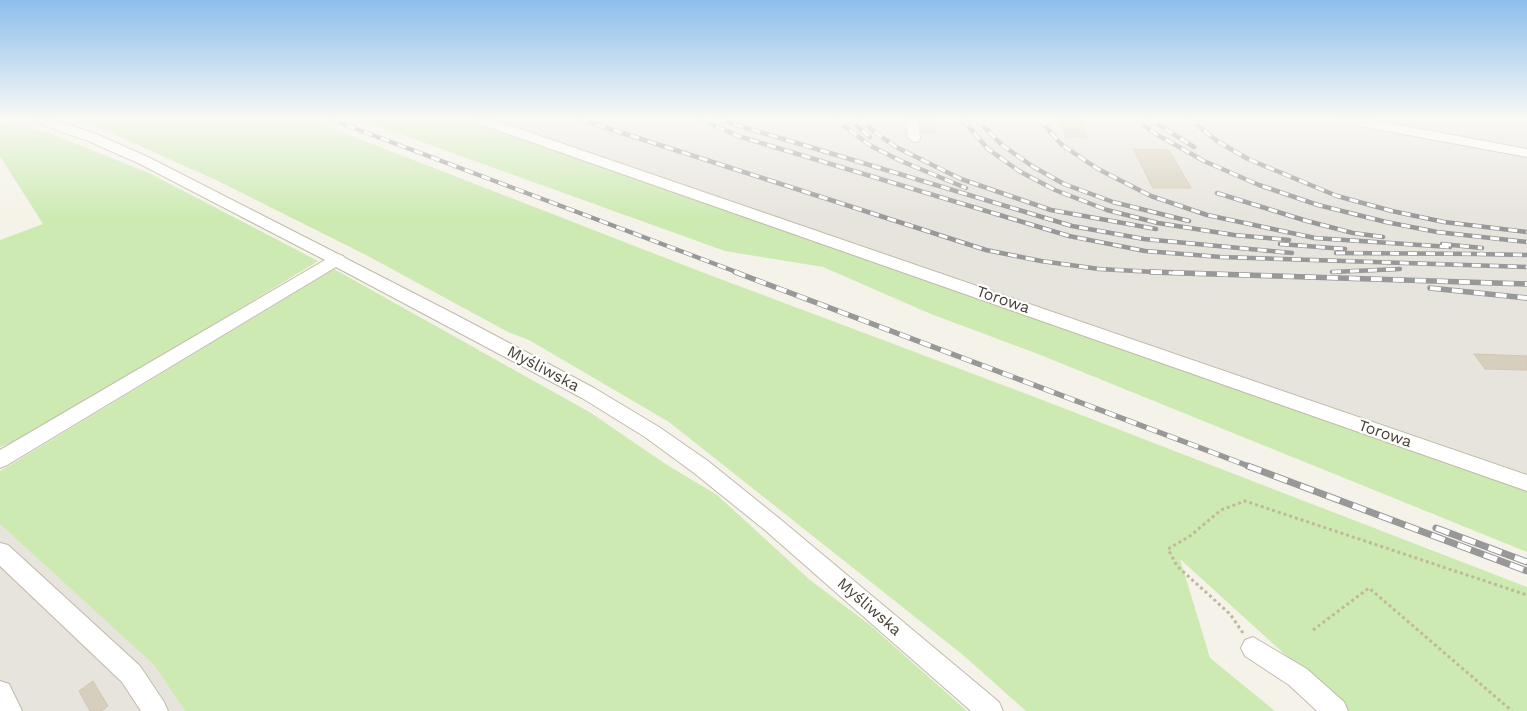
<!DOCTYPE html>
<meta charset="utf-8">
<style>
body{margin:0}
canvas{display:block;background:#f5f2e9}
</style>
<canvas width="1527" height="711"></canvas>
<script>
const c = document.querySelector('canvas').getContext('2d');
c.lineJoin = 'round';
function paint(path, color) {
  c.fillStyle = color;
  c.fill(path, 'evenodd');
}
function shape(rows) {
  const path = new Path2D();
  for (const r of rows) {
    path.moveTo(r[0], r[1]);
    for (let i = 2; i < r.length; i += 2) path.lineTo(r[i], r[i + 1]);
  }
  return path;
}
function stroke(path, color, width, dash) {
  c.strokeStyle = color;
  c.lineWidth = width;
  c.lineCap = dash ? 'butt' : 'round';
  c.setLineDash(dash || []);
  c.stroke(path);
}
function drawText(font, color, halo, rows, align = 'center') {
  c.font = font + ' "Work Sans",sans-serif';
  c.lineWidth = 4.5;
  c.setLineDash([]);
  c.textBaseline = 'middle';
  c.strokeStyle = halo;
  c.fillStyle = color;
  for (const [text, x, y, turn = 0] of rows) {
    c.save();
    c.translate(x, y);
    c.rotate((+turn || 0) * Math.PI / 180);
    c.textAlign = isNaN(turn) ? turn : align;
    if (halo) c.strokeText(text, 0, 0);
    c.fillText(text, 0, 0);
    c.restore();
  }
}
const industrial = shape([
 [490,119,1527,119,1527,475],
 [0,524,154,665,185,711,0,711]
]);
const green = shape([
 [77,119,308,119,699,271,1032,396,1527,587,1527,711,1347,711,1180,559,1210,658,1275,711,1026,711,963,655,669,422,529,340,508,332,366,255,216,180,91,124],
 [358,119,466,119,901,269,1527,490,1527,552,1038,354,931,314,823,267,725,251],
 [0,123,44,131,149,173,318,261,38,432,0,447,0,240,43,224,0,156],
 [334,269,591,413,664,463,717,495,810,580,870,625,967,711,185,711,154,665,0,524,0,471]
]);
const building = shape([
 [920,119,933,119,936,133,921,133,920,119],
 [1059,119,1079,119,1087,137,1066,137,1059,119],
 [1133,149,1169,150,1191,188,1153,188,1133,149],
 [1474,354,1527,356,1527,370,1485,369,1474,354],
 [93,681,108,706,102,711,90,711,79,691,93,681]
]);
const path = shape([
 [1313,630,1369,588,1512,711],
 [1243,633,1230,614,1177,566,1168,549,1190,536,1221,510,1245,501,1527,595]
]);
const minor = shape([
 [32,119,52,119,96,134,148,157,338,254,343,256,345,258,460,317,594,388,659,427,708,461,780,519,999,702,1003,711,971,711,766,531,694,473,645,437,582,398,336,267,7,465,0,468,0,450,325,260,138,163,86,140,34,122,32,119],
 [472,119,491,119,1527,475,1527,491,474,122,472,119],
 [906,119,918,119,920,138,919,141,914,142,908,138,906,119],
 [1338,119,1367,119,1527,149,1527,157,1344,123,1338,119],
 [0,543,8,545,140,666,164,702,168,711,141,711,122,682,0,566,0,543],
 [1253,637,1307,669,1344,702,1348,711,1317,711,1289,685,1245,656,1241,648,1245,640,1253,637],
 [0,681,9,684,22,711,0,711,0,681]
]);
const railFar2 = shape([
 [330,119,739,273],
 [579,119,986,250,1041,261,1099,269,1173,273],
 [700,119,738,136,1069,236,1145,251,1221,257,1527,267],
 [717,119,1072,226,1144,239,1292,253],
 [835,119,871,146,901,161,966,188],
 [848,119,870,137],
 [862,119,872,130,896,147,961,179,1051,210,1156,229],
 [962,119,988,149,1019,171,1055,190,1107,210,1158,223,1234,235,1289,240],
 [976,119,1002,145,1032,166,1064,184,1113,202,1189,221],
 [1039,119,1062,145,1098,169,1151,196,1207,215,1315,238,1450,247],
 [1136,119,1156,134,1204,161,1259,185,1318,205,1386,222,1437,232,1527,242],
 [1150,119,1194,147],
 [1190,119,1217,141,1248,159,1337,196,1392,211,1444,222,1527,232],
 [1217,193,1307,221,1353,233,1383,237],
 [1280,244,1345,249],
 [1442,244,1482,248],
 [1336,253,1484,254],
 [1477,254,1527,255],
 [1332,272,1400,269]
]);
const railFar1 = shape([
 [735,272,1251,467],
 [1151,272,1527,284],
 [1430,288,1527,298]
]);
const rail = shape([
 [1248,466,1527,571],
 [1436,528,1527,562]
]);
const streetNames = [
 ["Torowa",1003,300,19],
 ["Myśliwska",543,369,28],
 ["Torowa",1385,434,19],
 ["Myśliwska",869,607,41]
];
paint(industrial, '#e7e3dd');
paint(green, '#cceab1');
paint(building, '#d7cfbe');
stroke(building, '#d2c7b1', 1);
stroke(minor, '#c1baab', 2);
stroke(path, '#c3b89c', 3, [3, 3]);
paint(minor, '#fff');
stroke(railFar2, '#989898', 4.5);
stroke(railFar1, '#989898', 5.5);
stroke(rail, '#989898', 7);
stroke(railFar2, '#fff', 3, [9]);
stroke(railFar1, '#fff', 4, [11]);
stroke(rail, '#fff', 5, [14]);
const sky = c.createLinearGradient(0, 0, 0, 219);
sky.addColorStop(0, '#8dbeec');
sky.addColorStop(0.54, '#faf9f5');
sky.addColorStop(1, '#faf9f500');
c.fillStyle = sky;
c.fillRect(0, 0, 1527, 219);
drawText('16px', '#494337', '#fff', streetNames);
</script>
